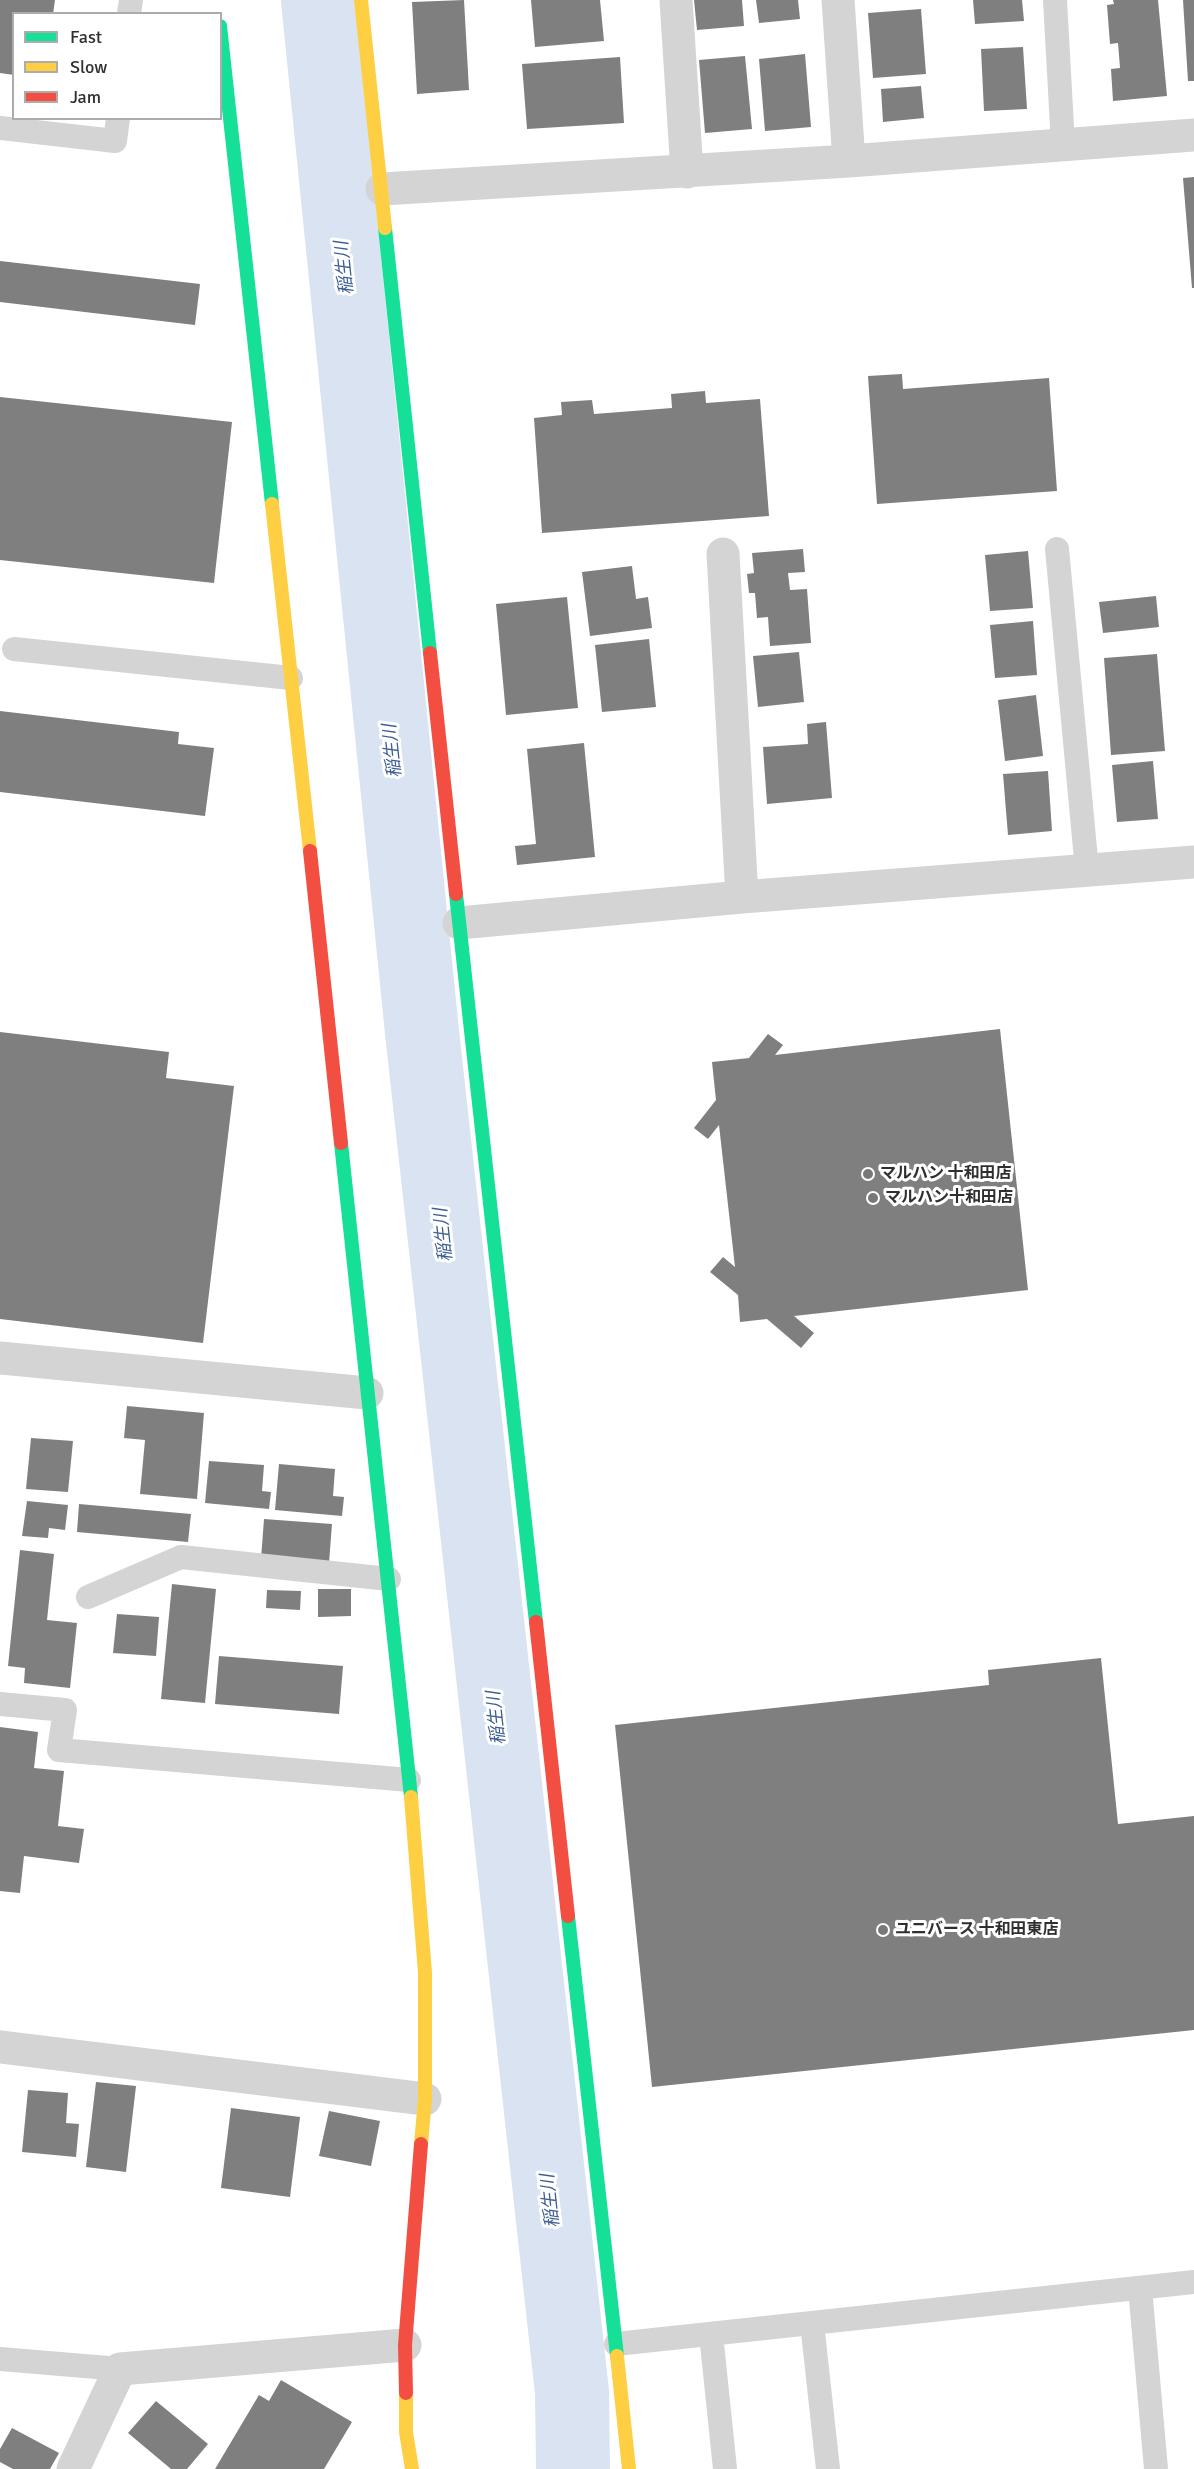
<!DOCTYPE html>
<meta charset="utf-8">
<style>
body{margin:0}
#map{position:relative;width:1194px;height:2469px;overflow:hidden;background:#fff;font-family:Signika,sans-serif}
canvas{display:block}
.legend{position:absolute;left:12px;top:12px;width:210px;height:108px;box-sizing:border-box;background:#fff;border:2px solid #acacac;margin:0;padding:8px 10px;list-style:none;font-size:18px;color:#2f2f2f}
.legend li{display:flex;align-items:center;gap:12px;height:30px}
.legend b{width:30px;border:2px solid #acacac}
</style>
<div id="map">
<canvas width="1194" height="2469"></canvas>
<ul class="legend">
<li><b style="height:8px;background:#16e098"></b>Fast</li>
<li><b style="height:8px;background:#ffcf43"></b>Slow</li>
<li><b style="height:8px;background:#f24e42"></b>Jam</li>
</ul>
</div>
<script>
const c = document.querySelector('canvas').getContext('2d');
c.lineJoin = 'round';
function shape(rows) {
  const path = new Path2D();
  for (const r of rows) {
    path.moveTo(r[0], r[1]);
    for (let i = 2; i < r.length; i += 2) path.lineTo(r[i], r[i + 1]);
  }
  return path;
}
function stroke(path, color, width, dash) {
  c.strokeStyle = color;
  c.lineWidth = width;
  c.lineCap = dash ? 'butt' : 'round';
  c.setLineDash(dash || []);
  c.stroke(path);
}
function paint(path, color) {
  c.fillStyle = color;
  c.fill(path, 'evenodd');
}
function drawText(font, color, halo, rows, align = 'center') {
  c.font = font + ' Signika,"Noto Sans JP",sans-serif';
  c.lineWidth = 6;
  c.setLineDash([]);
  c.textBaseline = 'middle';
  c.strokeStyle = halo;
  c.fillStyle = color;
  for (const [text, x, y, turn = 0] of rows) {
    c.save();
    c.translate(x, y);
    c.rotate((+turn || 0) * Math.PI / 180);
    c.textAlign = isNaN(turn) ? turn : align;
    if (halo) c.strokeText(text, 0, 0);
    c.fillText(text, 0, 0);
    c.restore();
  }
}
const river = shape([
 [318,0,422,1032,572,2392,573,2469]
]);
const building = shape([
 [0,0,55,0,53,14,14,14,14,75,0,73],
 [464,0,469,90,417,94,412,2],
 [531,0,600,0,604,41,535,47],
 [694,0,742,0,744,26,697,30],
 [756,0,798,0,800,19,759,23],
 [973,0,1022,0,1024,21,975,24],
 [1113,0,1158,0,1167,96,1113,101,1111,69,1120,68,1118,43,1110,44,1107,5,1114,4],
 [1183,0,1194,0,1194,81,1188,81],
 [921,9,926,74,873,78,868,13],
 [1023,47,1027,109,984,111,981,49],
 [805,54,811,127,765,131,759,59],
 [745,56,752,129,705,133,699,60],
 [620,57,624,123,527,129,522,64],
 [921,86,924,118,883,122,881,89],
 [1194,177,1194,288,1192,288,1183,178],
 [0,261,200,284,195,325,0,302],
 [902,374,903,389,1049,378,1057,491,877,504,868,376],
 [705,391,706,403,760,399,769,516,542,533,534,418,562,415,561,402,592,400,594,414,672,408,671,394],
 [0,397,232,422,214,583,0,560],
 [803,549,805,572,788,573,790,590,807,589,811,643,770,646,768,617,757,618,755,593,749,593,747,574,754,573,752,553],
 [1028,551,1033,608,990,611,985,555],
 [632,566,636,599,648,597,652,628,590,636,582,572],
 [1156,596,1159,627,1103,633,1099,602],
 [567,597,578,708,506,715,496,604],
 [1033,621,1037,675,995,678,990,625],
 [649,639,656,707,602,712,595,645],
 [799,652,804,702,758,707,753,656],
 [1157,654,1165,751,1111,755,1104,658],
 [1036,695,1043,756,1005,761,998,700],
 [0,711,179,732,178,744,214,748,205,816,0,792],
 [826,722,832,798,767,804,763,747,808,744,807,724],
 [584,743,595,857,517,865,515,846,536,844,527,749],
 [1153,761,1158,819,1117,822,1112,765],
 [1048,771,1052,831,1008,835,1003,774],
 [1000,1029,1028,1290,794,1316,814,1333,801,1348,767,1319,740,1322,738,1295,710,1272,723,1257,735,1267,719,1125,708,1139,694,1128,716,1100,712,1062,749,1058,768,1034,783,1045,775,1055],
 [0,1032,169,1052,166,1078,234,1086,203,1343,0,1319],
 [127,1406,204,1413,197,1499,140,1494,145,1440,124,1438],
 [31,1438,73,1441,68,1492,26,1489],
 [209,1461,264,1465,262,1491,271,1492,269,1509,205,1503],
 [279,1464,335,1469,333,1496,344,1497,342,1516,275,1510],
 [27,1501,68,1505,65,1530,49,1528,48,1538,22,1536],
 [79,1504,191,1514,188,1542,77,1532],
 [264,1519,332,1524,329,1563,261,1559],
 [20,1550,54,1554,47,1620,77,1623,70,1688,24,1683,25,1668,8,1666],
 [172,1584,216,1589,205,1703,161,1699],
 [318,1589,351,1589,351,1616,318,1617],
 [267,1590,301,1591,300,1610,266,1608],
 [117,1614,159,1617,156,1656,113,1653],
 [219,1656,343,1666,339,1714,215,1704],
 [1101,1658,1118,1824,1194,1816,1194,2030,652,2087,615,1725,989,1685,988,1670],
 [0,1727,38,1732,34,1768,64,1771,58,1826,84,1829,79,1863,24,1856,20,1893,0,1891],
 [96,2082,136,2086,126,2172,86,2167],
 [28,2090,68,2093,66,2123,79,2124,76,2157,22,2152],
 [231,2108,300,2117,290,2197,221,2188],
 [329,2111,380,2121,371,2166,319,2156],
 [281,2380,352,2422,324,2469,215,2469,259,2395,269,2401],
 [156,2401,208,2444,187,2469,171,2469,128,2433],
 [12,2428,59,2453,50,2469,13,2469,0,2462,0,2449]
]);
const lane = shape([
 [1055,0,1063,145],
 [129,14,131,0],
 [0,128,115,141,118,118],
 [1057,549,1087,870],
 [14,649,291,678],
 [88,1597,181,1557,389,1579],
 [0,1704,65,1710,59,1750,409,1780],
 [1140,2288,1156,2469],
 [812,2323,828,2469],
 [711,2334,725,2469],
 [616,2344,1194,2282],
 [0,2359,120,2369]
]);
const street = shape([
 [676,0,687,172],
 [838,0,849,161],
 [382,189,849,161,1194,135],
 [723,554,742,897],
 [459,923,742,897,1194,862],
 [0,1358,367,1393],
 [0,2047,425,2099],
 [73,2469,120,2369,405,2345]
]);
const fast = shape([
 [220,26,272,504],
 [385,228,430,653],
 [456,894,536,1622],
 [341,1143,411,1797],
 [568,1916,617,2356]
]);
const slow = shape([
 [361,0,385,228],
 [272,504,310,851],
 [411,1797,425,1973,425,2099,421,2144],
 [617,2356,629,2469],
 [406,2393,406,2432,412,2469]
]);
const jam = shape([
 [430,653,456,894],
 [310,851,341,1143],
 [536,1622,568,1916],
 [406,2393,405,2345,421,2144]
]);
const markers = [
 [868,1174,6,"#787878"],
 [873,1198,6,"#787878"],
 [883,1930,6,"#787878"]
];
const poiNames = [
 ["マルハン 十和田店",880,1174],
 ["マルハン十和田店",885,1198],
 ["ユニバース 十和田東店",895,1930]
];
const waterNames = [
 ["稲生川",345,268,-96],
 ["稲生川",393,751,-96],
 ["稲生川",444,1235,-96],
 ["稲生川",497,1718,-96],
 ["稲生川",551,2201,-96]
];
stroke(river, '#d9e3f2', 74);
paint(building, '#7f7f7f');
stroke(lane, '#d4d4d4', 24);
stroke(street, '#d4d4d4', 33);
stroke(fast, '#16e098', 14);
stroke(slow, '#ffcf43', 14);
stroke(jam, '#f24e42', 14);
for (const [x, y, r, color] of markers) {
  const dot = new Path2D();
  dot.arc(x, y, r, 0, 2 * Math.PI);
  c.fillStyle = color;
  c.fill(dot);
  stroke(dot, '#fff', 2);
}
drawText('bold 16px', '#2f2f2f', '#fff', poiNames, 'left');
drawText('italic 18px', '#3c5e92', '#fff', waterNames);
</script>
